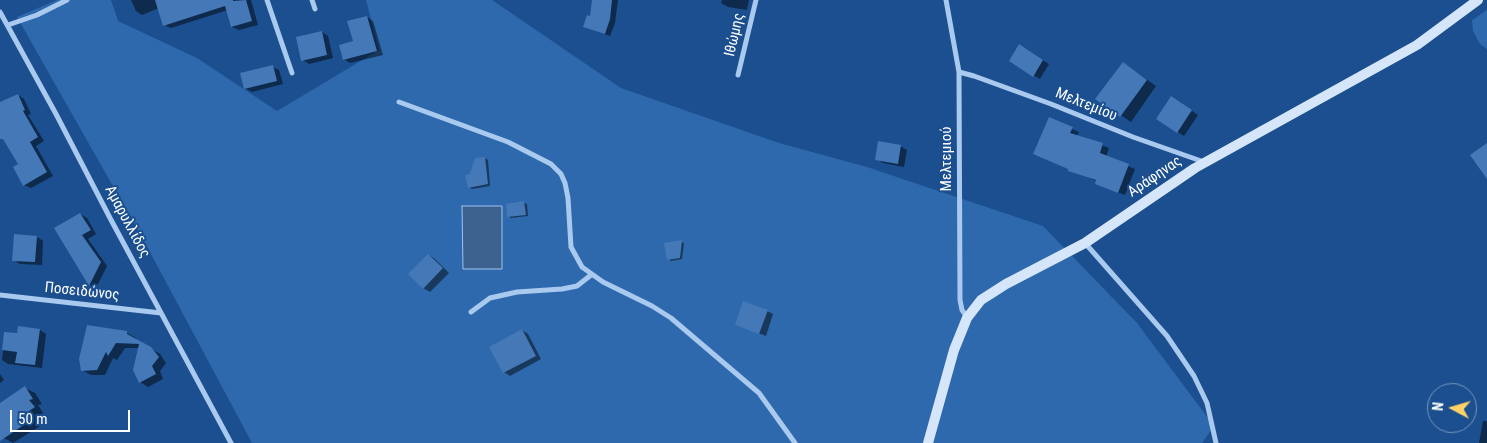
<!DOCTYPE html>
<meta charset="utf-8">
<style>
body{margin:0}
#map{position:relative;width:1487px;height:443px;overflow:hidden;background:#1b4f8f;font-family:"Roboto Condensed",sans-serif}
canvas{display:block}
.north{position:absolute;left:1427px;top:383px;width:50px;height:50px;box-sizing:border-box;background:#1b4f8f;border:1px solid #7695bc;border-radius:50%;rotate:276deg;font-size:14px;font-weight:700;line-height:20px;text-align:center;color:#fff}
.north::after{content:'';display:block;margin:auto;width:18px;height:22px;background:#ffd166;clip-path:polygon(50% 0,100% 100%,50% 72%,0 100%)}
.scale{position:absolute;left:10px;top:410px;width:120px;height:22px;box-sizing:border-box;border:2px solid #fff;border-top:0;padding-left:6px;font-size:15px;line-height:18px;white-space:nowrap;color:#fff;-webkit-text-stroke:4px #1b4f8f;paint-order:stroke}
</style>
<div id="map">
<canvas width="1487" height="443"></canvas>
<div class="north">N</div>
<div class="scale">50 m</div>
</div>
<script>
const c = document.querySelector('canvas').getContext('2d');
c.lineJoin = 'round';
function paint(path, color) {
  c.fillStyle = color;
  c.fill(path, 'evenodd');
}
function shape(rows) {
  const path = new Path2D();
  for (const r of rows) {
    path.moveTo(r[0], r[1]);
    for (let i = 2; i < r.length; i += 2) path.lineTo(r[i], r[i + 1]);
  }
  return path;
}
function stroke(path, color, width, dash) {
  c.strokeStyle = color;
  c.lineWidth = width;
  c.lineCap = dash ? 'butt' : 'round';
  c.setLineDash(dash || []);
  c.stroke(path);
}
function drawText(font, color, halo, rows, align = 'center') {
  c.font = font + ' "Roboto Condensed",sans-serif';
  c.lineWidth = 4;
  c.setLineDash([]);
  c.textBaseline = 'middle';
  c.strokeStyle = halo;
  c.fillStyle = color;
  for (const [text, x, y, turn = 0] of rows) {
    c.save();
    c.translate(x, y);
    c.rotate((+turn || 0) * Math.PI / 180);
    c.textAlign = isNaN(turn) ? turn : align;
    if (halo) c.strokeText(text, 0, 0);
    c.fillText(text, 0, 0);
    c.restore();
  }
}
const green = shape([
 [57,0,111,0,118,21,197,58,277,111,379,50,366,0,492,0,621,88,779,143,867,167,1043,226,1137,323,1214,426,1202,443,252,443,144,241,17,17],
 [1487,10,1487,49,1480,44,1473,31,1472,20]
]);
const water = shape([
 [462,206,502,206,502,269,463,269,462,206]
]);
const shadow = shape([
 [131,0,251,0,258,25,239,30,232,27,228,10,171,28,164,25,159,8,142,15,136,11],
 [593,0,618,0,615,23,610,36,584,26,591,18],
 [722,0,749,0,747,10,728,7,721,3],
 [367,17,373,21,383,55,350,63,344,59],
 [322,32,328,36,333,58,309,64,303,60],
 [1019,46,1049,64,1040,79,1010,61],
 [1123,63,1156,86,1131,122,1097,99],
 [273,67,279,70,283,84,252,92,245,88],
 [18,95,24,99,31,114,28,115,44,141,36,146,53,176,31,188,24,185,20,165,0,126,0,104],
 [1178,101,1198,115,1184,136,1157,119],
 [1049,119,1079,132,1077,136,1109,148,1106,157,1135,169,1125,195,1103,187,1097,181,1069,170],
 [900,146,907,150,904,167,883,163,877,159],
 [485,158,488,160,490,186,472,189,469,187,471,175],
 [524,203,527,204,528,216,511,218,508,216],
 [80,214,87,218,96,234,88,239,107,266,96,288,90,285,56,229],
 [37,237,43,241,42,265,20,264,13,260],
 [681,242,684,243,682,259,671,261,668,259],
 [429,255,435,259,449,273,430,292,423,288],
 [767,311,773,314,766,336,736,325],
 [40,330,46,334,42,368,8,364,2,360,5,333,18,335],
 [522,330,528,334,541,359,510,376,504,372],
 [127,333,136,338,136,340,160,354,166,363,160,371,163,379,148,387,140,382,139,348,125,348,117,360,113,358,105,375,91,375,82,370],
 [0,374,4,380,0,383],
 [25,388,35,393,42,404,38,405,43,413,35,418,40,426,13,443,4,438,0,431,0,404],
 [1487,417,1487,443,1479,443,1483,421,1487,421]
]);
const building = shape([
 [155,0,233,0,233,1,246,0,252,21,231,27,225,6,163,26],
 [592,0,612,0,610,19,605,34,583,27,587,15,590,16],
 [367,16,377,51,343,60,339,45,353,41,347,21],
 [322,31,327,55,301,61,296,37],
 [1019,44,1043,60,1033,77,1009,61],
 [1123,62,1147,80,1120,117,1095,99],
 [273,65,277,81,244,89,240,73],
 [18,94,25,110,23,111,38,137,30,142,47,172,23,186,13,167,18,164,3,139,0,139,0,102],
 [1171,96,1192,110,1177,133,1156,119],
 [1049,117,1073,127,1070,133,1103,143,1100,153,1129,164,1118,193,1095,184,1096,180,1068,171,1068,169,1033,154],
 [878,141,901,145,898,164,875,160],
 [1487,143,1487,179,1470,155],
 [485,157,488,184,468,188,465,175,470,174,475,158],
 [524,201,526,215,507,217,506,204],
 [80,213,91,230,82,235,101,262,89,286,54,228],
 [14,234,37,236,35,262,12,261],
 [682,240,680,258,667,260,664,243],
 [428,254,443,268,423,289,408,274],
 [743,301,768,310,759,334,735,325],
 [87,325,127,331,127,334,151,347,159,357,152,366,156,374,139,383,133,370,139,344,116,343,108,356,106,352,97,370,81,371,79,359],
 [18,326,40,329,35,365,15,363,17,352,2,350,4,332,17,333],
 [522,329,536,356,503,373,489,347],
 [25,386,33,399,29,400,35,407,26,413,31,420,0,441,0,403]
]);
const minor = shape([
 [267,0,292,73],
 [312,0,315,9],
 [946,0,959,72,960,300,962,310,967,317],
 [0,12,56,114,110,218,231,443],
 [8,25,37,15,67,0],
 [959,72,974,76,1051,104,1133,137,1204,162],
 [738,75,756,0],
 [399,102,508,142,551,164,561,174,565,183,568,198,571,247,582,267,603,282,652,306,671,318,759,393,795,443],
 [1085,243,1167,336,1194,376,1207,403,1216,443],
 [0,295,161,313],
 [471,312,490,298,517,292,562,289,577,286,591,275]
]);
const secondary = shape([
 [928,443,954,350,967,318,981,300,1006,284,1085,243,1195,168,1417,45,1478,0]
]);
const streetNames = [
 ["Ιθώμης",735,35,-77],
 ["Μελτεμίου",1086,105,22],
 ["Μελτεμιού",947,159,-90],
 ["Αράφηνας",1155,177,-34],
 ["Αμαρυλλίδος",127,222,62],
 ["Ποσειδώνος",82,292,6]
];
paint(green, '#2e69ad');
paint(water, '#3c6290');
stroke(water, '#9cc4f0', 1);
paint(shadow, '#0007');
paint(building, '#4478b7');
stroke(minor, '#a9c9ee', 5);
stroke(secondary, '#d6e6fa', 10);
drawText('15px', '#fff', '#1b4f8f', streetNames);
</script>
